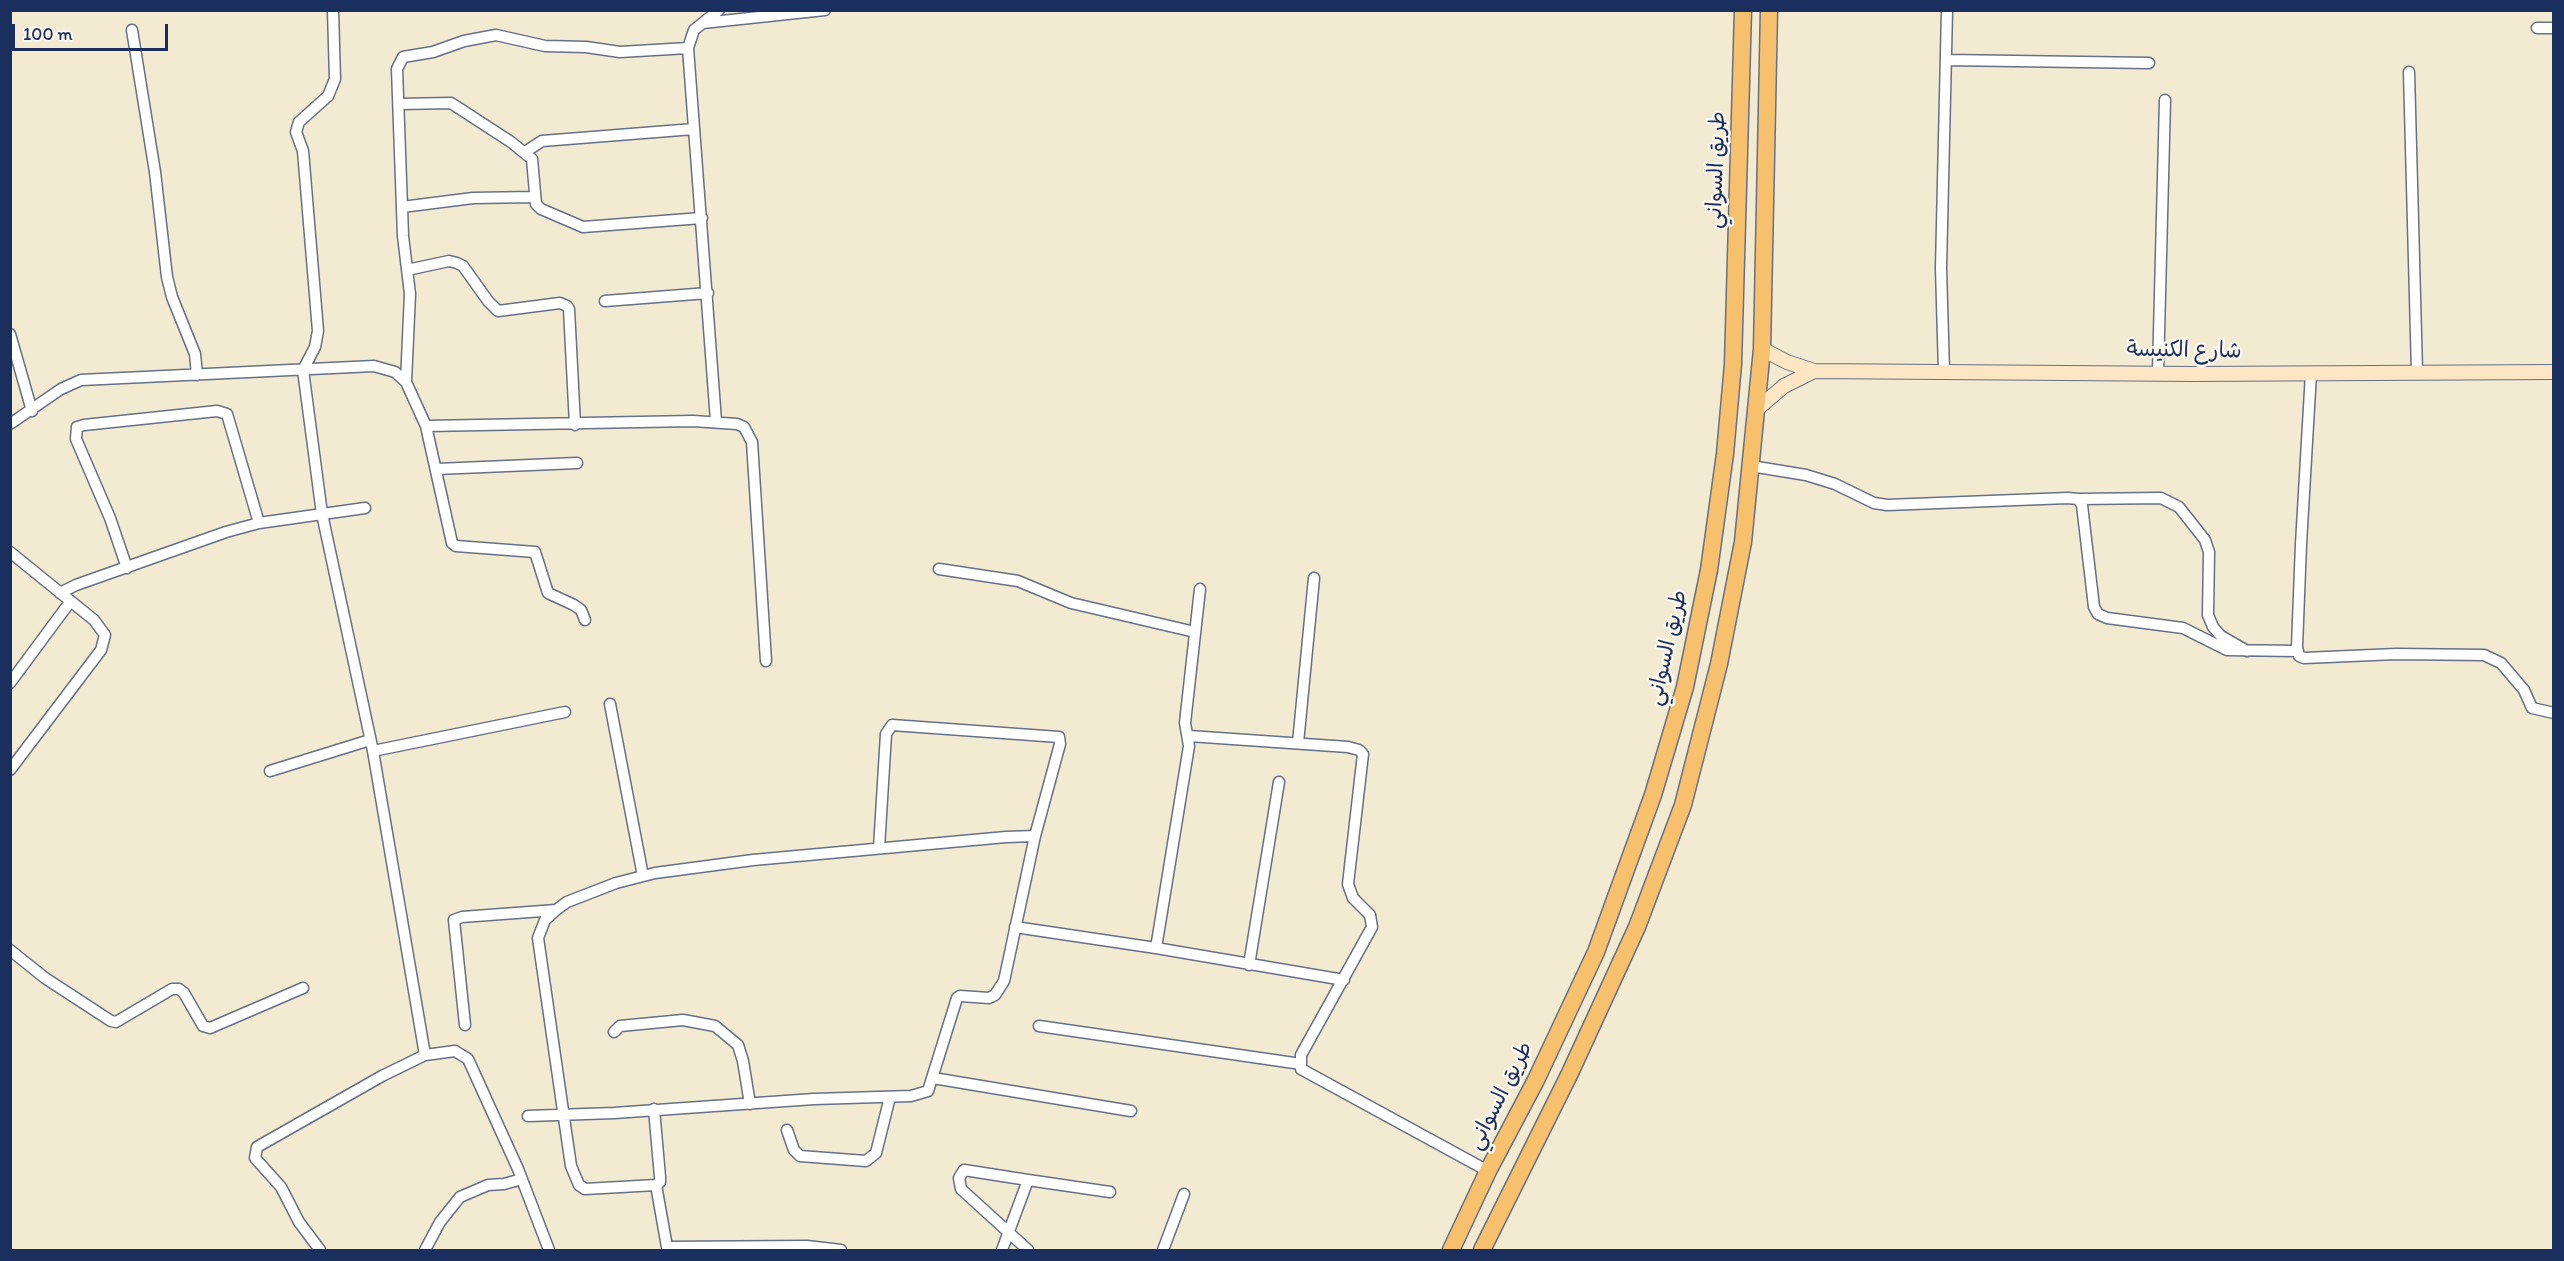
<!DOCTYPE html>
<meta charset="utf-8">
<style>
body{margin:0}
#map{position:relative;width:2564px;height:1261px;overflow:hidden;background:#f2ead1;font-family:Itim,sans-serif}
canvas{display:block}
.frame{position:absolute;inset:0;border:12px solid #1b2f5e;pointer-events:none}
.scale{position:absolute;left:12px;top:24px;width:156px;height:27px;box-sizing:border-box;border:3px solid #1b2f5e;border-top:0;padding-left:8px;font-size:18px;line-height:21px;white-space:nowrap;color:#1b2f5e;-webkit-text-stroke:4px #fbf7ec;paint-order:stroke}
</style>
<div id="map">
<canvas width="2564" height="1261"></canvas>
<div class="frame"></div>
<div class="scale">100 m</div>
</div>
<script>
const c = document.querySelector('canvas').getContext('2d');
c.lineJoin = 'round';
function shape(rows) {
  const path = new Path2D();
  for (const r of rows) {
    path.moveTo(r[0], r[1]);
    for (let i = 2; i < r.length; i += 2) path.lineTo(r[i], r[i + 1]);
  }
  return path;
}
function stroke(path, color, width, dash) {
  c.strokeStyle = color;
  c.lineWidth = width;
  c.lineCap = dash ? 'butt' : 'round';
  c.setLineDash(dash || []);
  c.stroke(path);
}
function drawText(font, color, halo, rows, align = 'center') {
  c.font = font + ' Itim,"Playpen Sans Arabic",sans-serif';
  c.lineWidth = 5;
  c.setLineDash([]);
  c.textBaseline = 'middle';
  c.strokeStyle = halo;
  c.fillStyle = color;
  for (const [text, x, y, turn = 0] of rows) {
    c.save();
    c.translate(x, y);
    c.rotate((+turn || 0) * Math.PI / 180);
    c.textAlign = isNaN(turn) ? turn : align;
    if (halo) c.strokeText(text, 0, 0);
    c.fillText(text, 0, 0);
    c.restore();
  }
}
const minor = shape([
 [333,10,335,79,328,96,299,122,296,132,303,151,318,331,315,347,303,370,322,514,373,751,425,1055],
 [703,23,825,10],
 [2537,28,2554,28],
 [132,30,155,172,167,277,172,297,195,354,197,375],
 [1946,60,2149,63],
 [2409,72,2417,372],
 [399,104,451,103,511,142,532,159,536,204,541,209,583,227,702,218],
 [525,152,542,141,694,129],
 [402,207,473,198,534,197],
 [407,270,449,261,457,263,463,266,488,301,498,311,560,303,567,306,569,309,575,425],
 [605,301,708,293],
 [10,334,32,411],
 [1944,372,1941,268,1947,10],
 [2158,372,2165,100],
 [2311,373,2301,544,2297,647,2299,656,2304,658,2396,654,2484,655,2501,663,2524,690,2532,708,2554,713],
 [406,382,410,294,403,236,397,69,403,57,433,52,464,41,496,35,545,46,586,47,620,52,688,48],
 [716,421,688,48,694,30,719,10],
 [10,424,61,389,81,380,374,366,395,372,406,382,426,426,693,421,737,424,744,427,752,442,766,661],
 [426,426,452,543,456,546,535,552,548,593,574,605,581,610,585,620],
 [1751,466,1806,475,1835,484,1874,503,1887,505,2068,498,2078,499,2082,505,2094,607,2098,614,2107,618,2183,628,2227,650,2297,651],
 [437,469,577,463],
 [2078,499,2161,498,2179,507,2205,540,2209,552,2208,615,2213,627,2221,636,2247,651],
 [10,552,94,620,105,635,101,650,10,770],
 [127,568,110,518,76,439,77,427,84,425,217,411,227,414,259,523],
 [939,569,1018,581,1071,603,1195,632],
 [60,593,76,585,226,532,259,523,365,508],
 [10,683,70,602],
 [610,704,643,876],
 [1189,736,1348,747,1359,750,1363,754,1348,884,1353,898,1370,915,1372,927,1301,1055,1301,1069,1488,1171],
 [1298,743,1314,578],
 [373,751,565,712],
 [270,771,370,740],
 [1015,927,1156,948,1344,980],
 [1156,948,1189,746,1185,723,1200,589],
 [10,950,45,978,111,1021,116,1022,172,989,179,989,184,993,203,1026,210,1028,303,988],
 [1249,965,1279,782],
 [465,1025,454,920,462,917,556,910],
 [1039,1026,1301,1064],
 [614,1032,620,1026,683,1020,715,1026,738,1045,743,1061,750,1104],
 [933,1078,1131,1111],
 [654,1109,660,1177,660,1182,656,1185,667,1247,807,1246,841,1250],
 [528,1116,614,1113,814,1099,911,1096,928,1091,957,998,960,996,989,998,995,995,1004,981,1035,836,1060,744,1059,737,892,725,886,734,879,848],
 [787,1130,794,1150,800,1156,866,1161,876,1153,890,1097],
 [656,1185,585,1189,579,1185,571,1166,538,938,545,920,556,910,567,902,616,883,655,873,753,860,1006,837,1035,836],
 [320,1250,299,1222,281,1187,255,1158,257,1147,382,1076,425,1055,455,1051,468,1059,518,1169,549,1250],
 [425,1250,440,1222,460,1197,488,1185,504,1184,522,1179],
 [1002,1250,1028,1180,1110,1192],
 [1028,1250,961,1189,959,1178,964,1170,1028,1180],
 [1163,1250,1184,1194]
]);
const secondary = shape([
 [1762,349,1787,362,1814,371,2192,374,2554,372],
 [1757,409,1784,386,1814,371]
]);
const trunk = shape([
 [1451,1250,1488,1171,1536,1080,1596,952,1653,795,1685,687,1709,570,1725,454,1733,364,1743,10],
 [1482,1250,1570,1073,1637,927,1683,805,1719,664,1743,542,1762,349,1769,10]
]);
const streetNames = [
 ["طريق السواني",1717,170,-88],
 ["شارع الكنيسة",2184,351,1],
 ["طريق السواني",1668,648,-77],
 ["طريق السواني",1501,1096,-63]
];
stroke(minor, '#667086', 13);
stroke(secondary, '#667086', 16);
stroke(trunk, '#667086', 19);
stroke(minor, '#fff', 10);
stroke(secondary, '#fce6c4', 14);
stroke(trunk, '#f7c06c', 16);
drawText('22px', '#1b2f5e', '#fbf7ec', streetNames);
</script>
